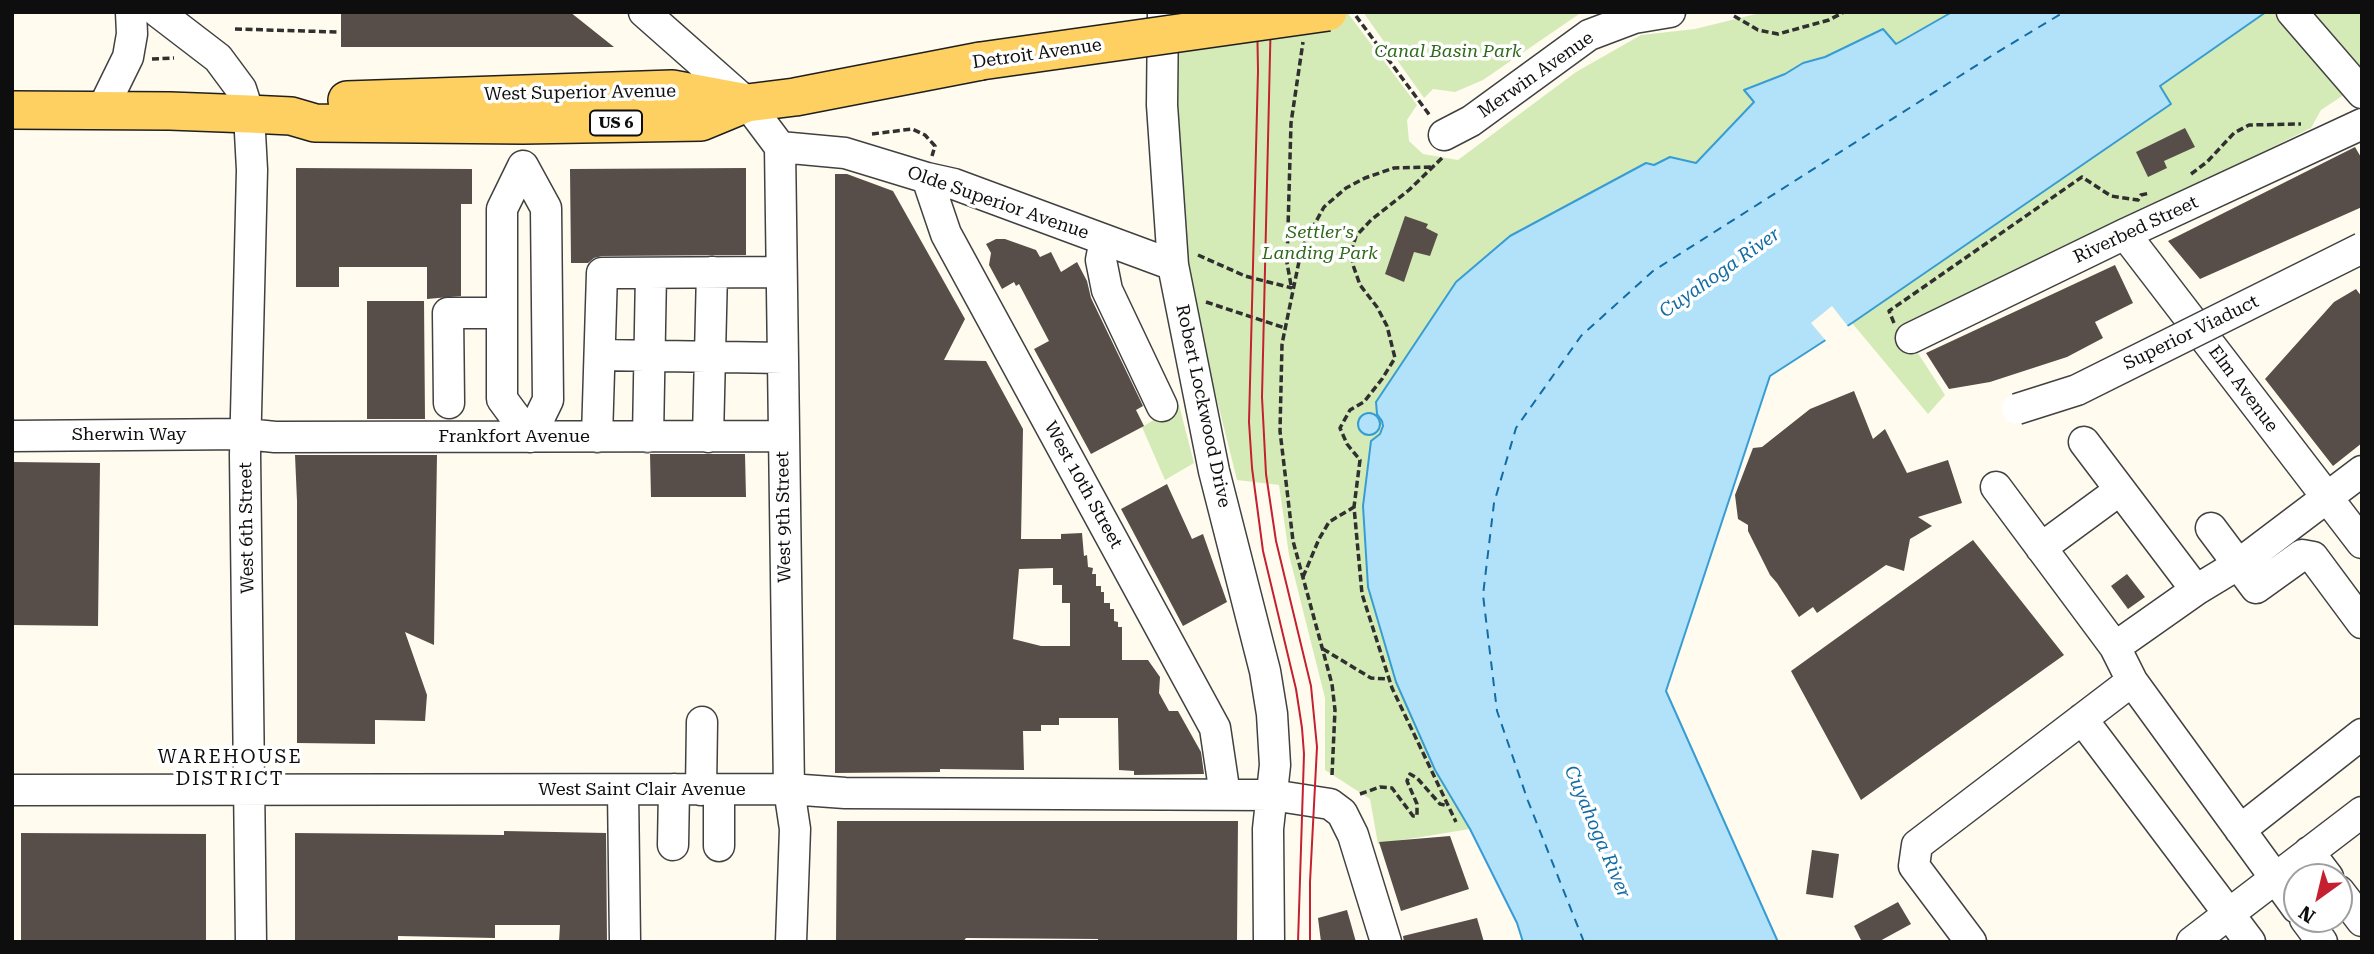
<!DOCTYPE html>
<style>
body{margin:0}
#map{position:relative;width:2374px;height:954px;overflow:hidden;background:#fffbef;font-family:"Roboto Serif",serif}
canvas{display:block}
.frame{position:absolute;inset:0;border:14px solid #0e0e0e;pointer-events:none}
.north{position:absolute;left:2283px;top:863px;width:70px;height:70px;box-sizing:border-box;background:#fff;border:2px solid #9f9f9f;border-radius:50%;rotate:214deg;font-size:19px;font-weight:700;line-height:28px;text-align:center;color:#0e0e0e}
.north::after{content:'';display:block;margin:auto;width:24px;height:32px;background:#c42030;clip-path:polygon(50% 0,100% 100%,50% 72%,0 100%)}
</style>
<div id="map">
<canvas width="2374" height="954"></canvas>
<div class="frame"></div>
<div class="north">N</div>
</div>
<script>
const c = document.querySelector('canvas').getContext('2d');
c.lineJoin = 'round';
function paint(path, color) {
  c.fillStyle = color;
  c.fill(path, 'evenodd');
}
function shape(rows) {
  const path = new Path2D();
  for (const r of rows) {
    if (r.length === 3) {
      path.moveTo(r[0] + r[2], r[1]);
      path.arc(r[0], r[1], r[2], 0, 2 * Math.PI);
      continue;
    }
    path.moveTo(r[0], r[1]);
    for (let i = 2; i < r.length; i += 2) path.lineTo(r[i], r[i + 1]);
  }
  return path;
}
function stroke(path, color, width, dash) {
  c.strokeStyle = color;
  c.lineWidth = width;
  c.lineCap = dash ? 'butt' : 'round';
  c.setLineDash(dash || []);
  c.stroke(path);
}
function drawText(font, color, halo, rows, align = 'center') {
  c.font = font + ' "Roboto Serif",serif';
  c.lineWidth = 7;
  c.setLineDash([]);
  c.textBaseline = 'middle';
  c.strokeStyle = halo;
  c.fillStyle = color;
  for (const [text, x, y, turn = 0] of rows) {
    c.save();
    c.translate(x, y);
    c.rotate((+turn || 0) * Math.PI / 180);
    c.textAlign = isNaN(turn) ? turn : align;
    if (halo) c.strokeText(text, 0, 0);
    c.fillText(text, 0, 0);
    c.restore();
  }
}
const green = shape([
 [1178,12,1347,12,1417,105,1407,120,1409,141,1423,154,1458,160,1576,72,1641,35,1695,29,1764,12,1952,12,1896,44,1883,29,1825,57,1803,63,1785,74,1745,90,1754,101,1695,163,1670,157,1654,165,1646,163,1593,193,1377,414,1382,421,1383,426,1380,434,1368,587,1396,682,1435,770,1470,829,1378,844,1370,799,1325,770,1325,698,1289,555,1279,485,1237,480,1196,316,1187,262,1175,84],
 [1363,12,1582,12,1483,80,1455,92,1433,89,1424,98],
 [2266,12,2362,12,2362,83,2321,110,2311,128,1903,330,1945,395,1928,414,1852,323,2170,104,2160,86],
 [1179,405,1194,463,1165,480,1142,427,1172,409,1172,406]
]);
const water = shape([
 [1952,12,2266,12,2160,86,2171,104,1852,323,1770,376,1666,691,1778,942,1523,942,1517,923,1470,829,1435,770,1396,682,1368,587,1363,506,1371,441,1380,434,1383,426,1382,421,1377,414,1376,402,1456,282,1510,236,1646,163,1654,165,1670,157,1696,163,1754,102,1744,90,1785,74,1803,63,1825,57,1883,29,1896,44,1952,12],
 [1369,424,11]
]);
const pier = shape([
 [1832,306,1850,329,1813,353,1827,342,1811,323]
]);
const ferry = shape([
 [1584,942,1528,801,1497,711,1483,595,1494,503,1516,428,1581,336,1653,271,1996,53,2064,12]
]);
const building = shape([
 [341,12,570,12,614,47,341,47],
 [2185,128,2195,147,2164,161,2167,168,2148,177,2136,152],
 [2355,147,2362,159,2362,207,2200,279,2168,241],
 [296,168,472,169,472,204,461,204,461,296,427,299,427,267,339,267,339,287,296,287],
 [746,168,746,255,602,256,594,258,588,263,571,263,570,169],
 [835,174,847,174,893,191,965,319,944,360,986,361,1023,429,1021,539,1061,539,1061,534,1082,533,1084,556,1087,555,1088,567,1093,568,1092,574,1096,574,1096,586,1101,586,1101,592,1104,592,1104,603,1110,603,1110,609,1114,609,1114,621,1118,622,1118,627,1122,627,1122,660,1148,660,1160,677,1159,693,1169,711,1178,711,1201,752,1204,774,1134,775,1134,771,1119,770,1118,718,1059,718,1059,725,1041,725,1041,731,1023,731,1024,770,940,769,940,772,835,773],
 [1053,568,1053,585,1062,585,1062,603,1070,603,1070,646,1041,646,1013,639,1019,569],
 [1405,216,1428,224,1426,228,1438,234,1430,256,1414,252,1404,282,1385,274],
 [996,239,1005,239,1036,250,1040,257,1051,252,1061,272,1077,262,1087,281,1091,298,1143,406,1136,410,1144,426,1091,454,1034,349,1049,341,1019,284,1016,286,1014,282,1002,289,989,265,991,253,986,244],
 [2115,265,2133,303,2095,322,2103,338,2067,357,1990,382,1949,389,1926,353],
 [2356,289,2362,297,2362,443,2333,466,2265,379,2334,302],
 [367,301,424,301,425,419,367,419],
 [1854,391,1873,439,1885,429,1907,473,1948,460,1962,503,1918,517,1932,526,1910,539,1904,571,1886,565,1817,613,1813,607,1799,617,1777,583,1770,575,1748,531,1748,525,1738,519,1735,495,1753,448,1762,447,1810,409],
 [650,454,745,454,746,497,651,497],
 [295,455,437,455,434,645,405,632,427,695,425,721,375,720,375,744,297,743,297,501],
 [12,462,100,463,98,626,12,625],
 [1167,484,1192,539,1203,534,1227,602,1183,626,1121,509],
 [1973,540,2064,655,1861,800,1791,671],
 [2127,574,2145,597,2128,609,2111,586],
 [837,821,1238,821,1237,942,1098,942,1098,939,966,938,963,942,836,942],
 [504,831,606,833,607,942,559,942,560,925,495,925,495,938,398,936,398,942,295,942,295,833,504,835],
 [21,833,206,834,206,942,21,942],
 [1450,836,1469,889,1401,911,1379,842],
 [1812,850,1839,854,1833,898,1806,894],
 [1898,902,1911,924,1878,942,1862,942,1854,926],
 [1347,910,1356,942,1321,942,1318,918],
 [1477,918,1484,942,1404,942,1403,936]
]);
const path = shape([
 [214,12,215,12],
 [1356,16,1431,117],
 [1734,16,1758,30,1778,34,1829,20,1844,12],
 [235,29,337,32],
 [152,59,174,58],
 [872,134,912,129,925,135,935,146,932,156],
 [1442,158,1409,190,1371,220,1356,236,1352,249,1353,265,1360,285,1377,307,1387,326,1395,358,1382,379,1364,402,1350,410,1340,428,1347,444,1360,460,1354,507,1362,594,1392,688,1456,822],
 [2191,174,2207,162,2234,133,2249,125,2301,124],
 [1198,255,1245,276,1292,288],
 [1291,285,1287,263,1291,123,1303,42],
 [1206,302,1285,328],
 [1894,323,1889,311,2082,177,2111,196,2138,200,2141,195,2150,193],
 [1303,577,1319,539,1329,522,1354,507],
 [1323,649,1371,678,1389,679],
 [1332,775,1335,710,1332,684,1293,541,1280,431,1282,344,1302,247,1324,207,1346,188,1365,178,1394,168,1432,167],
 [1360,794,1380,787,1392,788,1413,816,1417,816,1417,804,1407,781,1410,774,1417,778,1440,804,1448,806]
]);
const minor = shape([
 [158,12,218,58,241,89,249,114,252,170,245,455,251,942],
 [644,12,747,103,780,147,789,789,795,829,791,942],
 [1163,12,1162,105,1173,265,1214,471,1265,671,1272,714,1275,765,1268,829,1269,942],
 [2292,12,2362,93],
 [102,110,128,57,132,34,131,12],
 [1444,135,1471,121,1589,35,1634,18,1670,12],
 [780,147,845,153,927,178,954,184,1173,265],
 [523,166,546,208,548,400,530,437,502,399,502,209,523,166],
 [927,178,946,234,1215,728,1225,795],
 [2125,234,2362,543],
 [1105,240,1101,260,1107,290,1162,406],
 [1911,338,2125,234,2362,124],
 [600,355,783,358],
 [449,403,448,313,502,313],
 [12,436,246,434,275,437,783,436],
 [597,437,602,273,781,272],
 [648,437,651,273],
 [708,437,712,272],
 [2084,442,2196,590],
 [1996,487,2115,647,2132,681,2297,908],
 [2211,528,2256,588,2302,555,2313,557,2362,623],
 [2041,548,2120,490],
 [2115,647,2196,590,2239,564,2362,471],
 [2082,719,2250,942],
 [12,790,789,789,845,793,1272,795,1330,804,1342,813,1353,835,1386,942],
 [623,790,625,942],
 [701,790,702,722],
 [719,790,719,846],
 [2240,830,2362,734],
 [673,845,674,789],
 [2309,852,2328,877],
 [2339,891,2362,921],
 [2305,919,2322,942],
 [1971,942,1914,866,1917,845,2132,681],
 [2192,942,2362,812]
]);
const major = shape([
 [347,100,672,89,747,103],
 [12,110,170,111,249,114,291,116,315,123,523,125,701,122,747,103,795,97,981,61]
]);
const tram = shape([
 [1257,12,1258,71,1249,422,1252,468,1263,551,1296,689,1302,728,1304,754,1298,942],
 [1271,12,1262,397,1266,474,1276,541,1311,686,1317,747,1310,882,1310,942]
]);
const minorBridge = shape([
 [2017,409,2077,390,2362,248]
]);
const majorBridge = shape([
 [981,61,1328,12]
]);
const shields = [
 [616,123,52]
];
const shieldNames = [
 ["US 6",616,123]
];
const parkNames = [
 ["Canal Basin Park",1448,52],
 ["Settler's",1320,233],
 ["Landing Park",1320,254]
];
const streetNames = [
 ["Detroit Avenue",1037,54,-8],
 ["Merwin Avenue",1536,75,-35],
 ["West Superior Avenue",580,93,-1],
 ["Olde Superior Avenue",998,203,19],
 ["Riverbed Street",2136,230,-25],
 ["Superior Viaduct",2191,333,-26],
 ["Elm Avenue",2243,389,53],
 ["Robert Lockwood Drive",1203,406,78],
 ["Sherwin Way",129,435],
 ["Frankfort Avenue",514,437],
 ["West 10th Street",1083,485,61],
 ["West 9th Street",784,517,-91],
 ["West 6th Street",247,528,-91],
 ["West Saint Clair Avenue",642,790]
];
const waterNames = [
 ["Cuyahoga River",1720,273,-35],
 ["Cuyahoga River",1597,832,67]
];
const neighbourhoodNames = [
 ["WAREHOUSE",230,757],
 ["DISTRICT",230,779]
];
paint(green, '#d5ebb7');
paint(water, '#b2e2f9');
stroke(water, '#369cd3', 2);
paint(pier, '#fffbef');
stroke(ferry, '#126ca5', 2, [9, 7]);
paint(building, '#574e4a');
stroke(minor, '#414141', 33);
stroke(major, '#1f1f1f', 40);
stroke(path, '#303030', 3.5, [7, 3.5]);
stroke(minor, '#fff', 30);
stroke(major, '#fdd061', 37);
stroke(tram, '#c42030', 2);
stroke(minorBridge, '#414141', 33, []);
stroke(majorBridge, '#1f1f1f', 40, []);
stroke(minorBridge, '#fff', 30);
stroke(majorBridge, '#fdd061', 37);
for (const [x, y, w] of shields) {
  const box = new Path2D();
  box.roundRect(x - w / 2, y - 12.5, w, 25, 5);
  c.fillStyle = '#fff';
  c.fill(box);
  stroke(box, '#0e0e0e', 2);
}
drawText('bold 16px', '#0e0e0e', null, shieldNames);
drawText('italic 18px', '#2f691b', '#fff', parkNames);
drawText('18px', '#0e0e0e', '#fff', streetNames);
drawText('italic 19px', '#126ca5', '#fff', waterNames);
c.letterSpacing = '2px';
drawText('19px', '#0e0e0e', '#fff', neighbourhoodNames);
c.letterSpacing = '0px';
</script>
